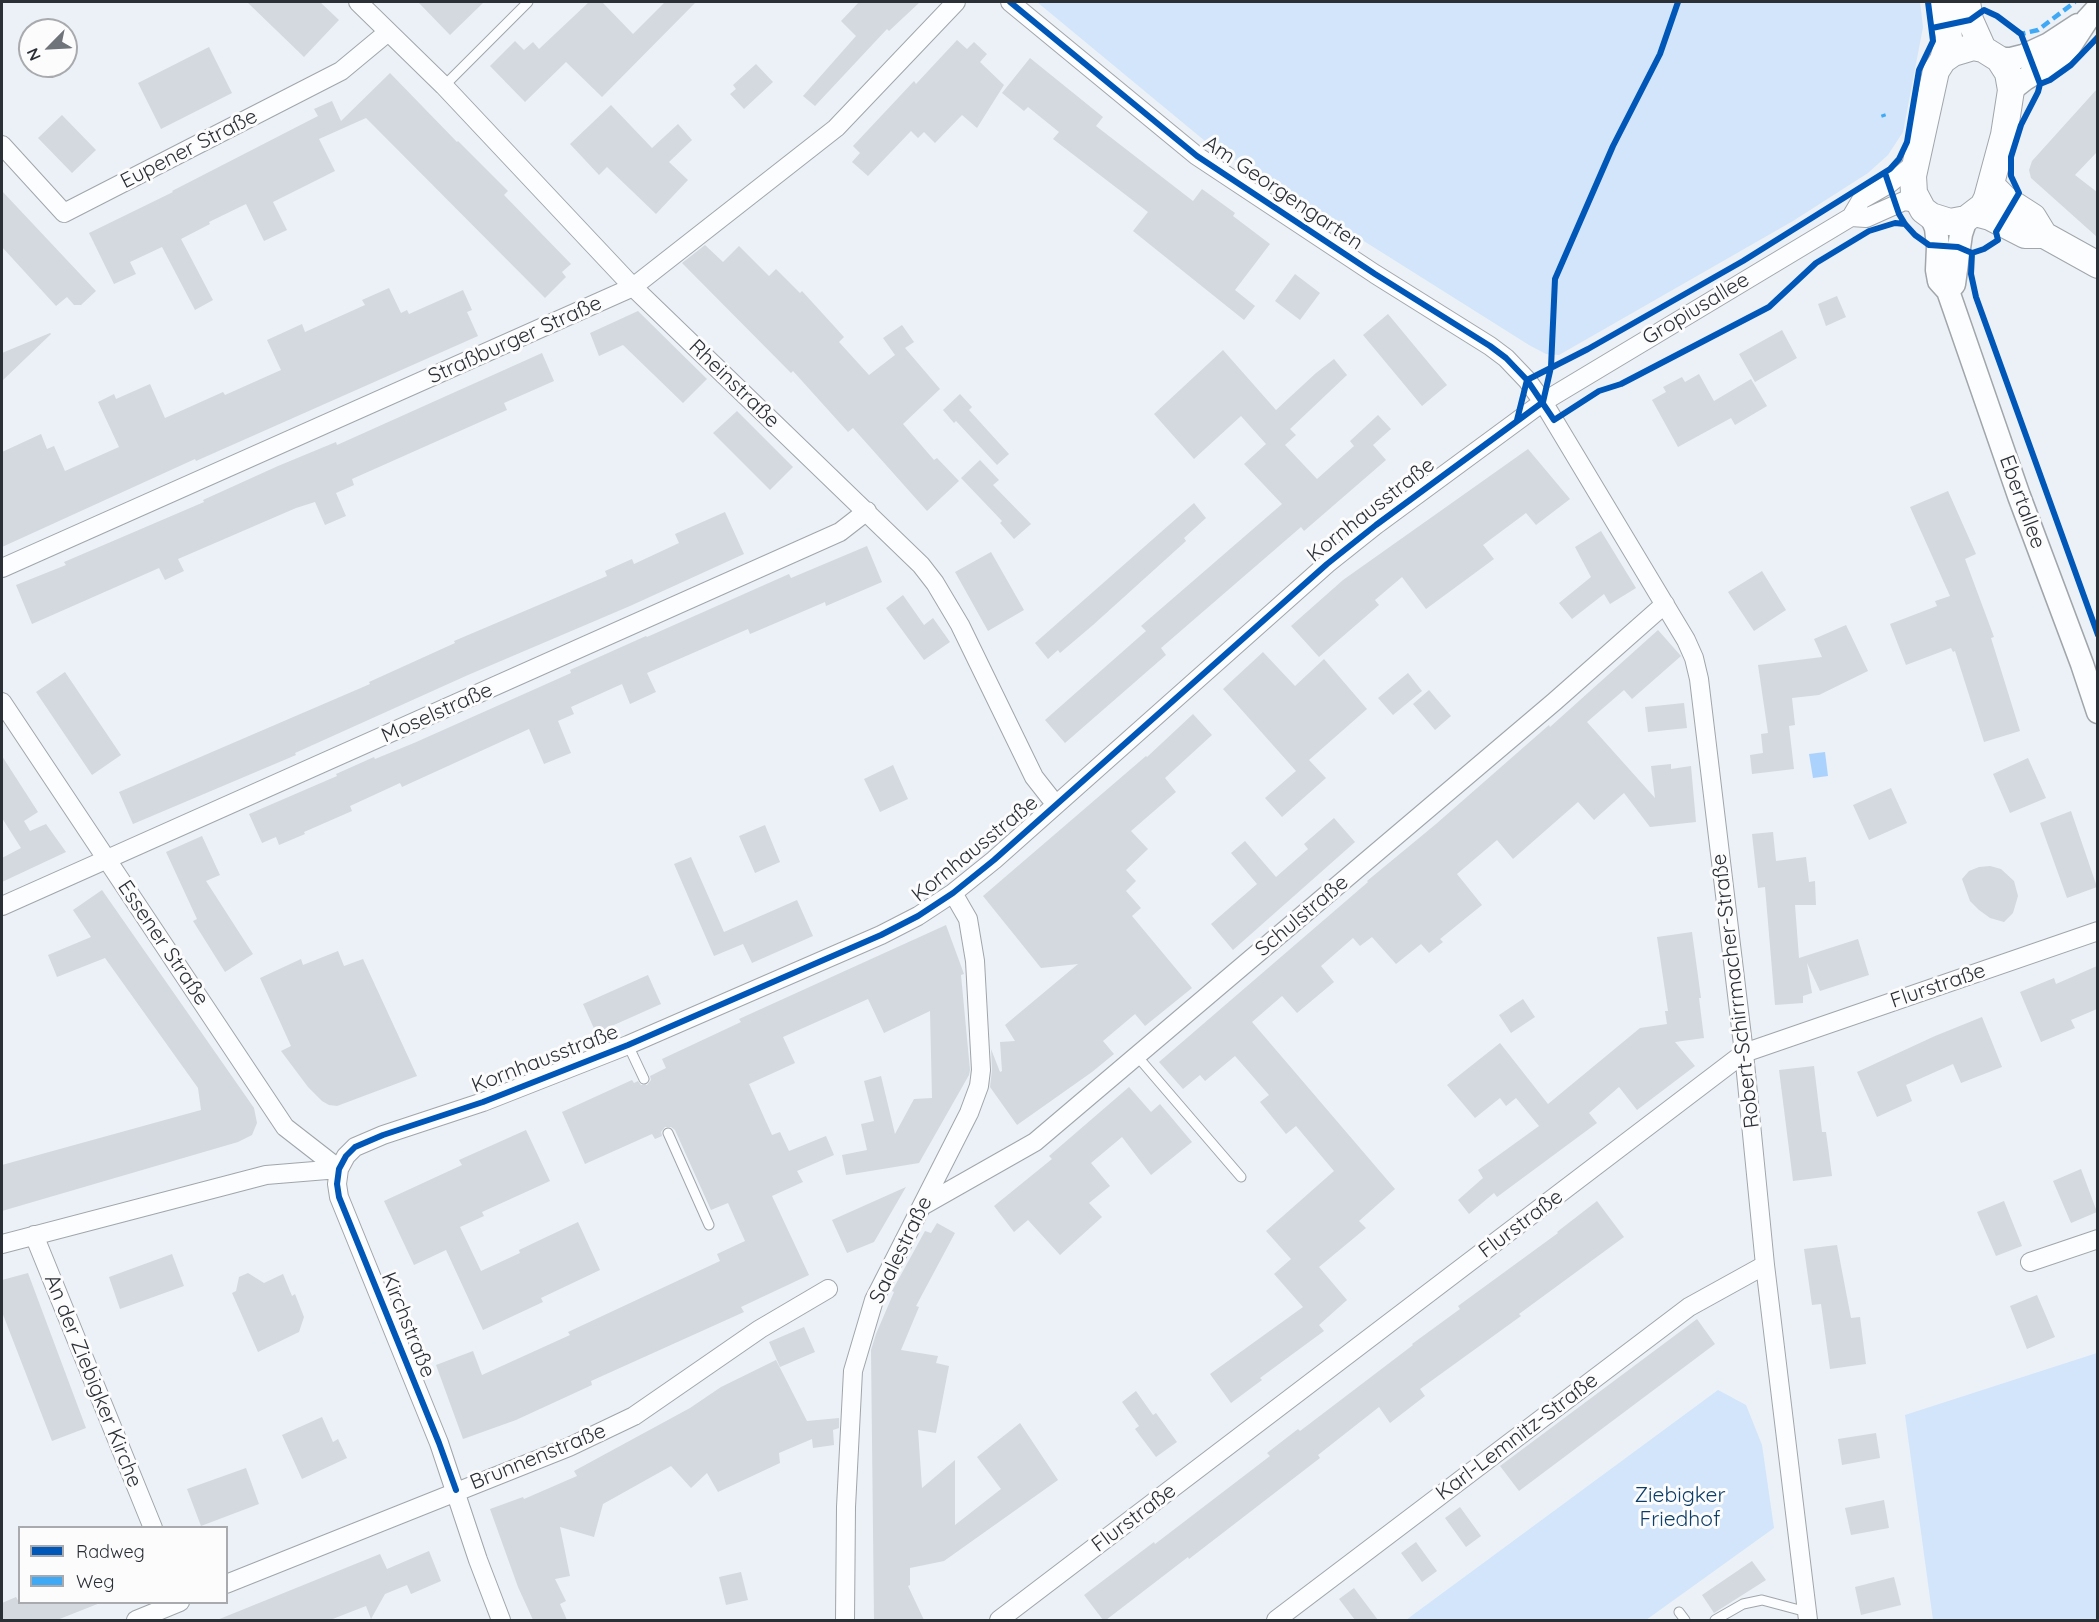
<!DOCTYPE html>
<meta charset="utf-8">
<style>
body{margin:0}
#map{position:relative;width:2099px;height:1622px;overflow:hidden;background:#ebf1f7;font-family:Quicksand,sans-serif}
canvas{display:block}
.frame{position:absolute;inset:0;border:3px solid #2b3036;pointer-events:none}
.legend{position:absolute;left:18px;top:1526px;width:210px;height:78px;box-sizing:border-box;background:#fcfcfc;border:2px solid #a8aaad;margin:0;padding:8px 10px;list-style:none;font-size:18px;color:#2b3036}
.legend li{display:flex;align-items:center;gap:12px;height:30px}
.legend b{width:30px;border:2px solid #a8aaad}
.north{position:absolute;left:18px;top:18px;width:60px;height:60px;box-sizing:border-box;background:#fcfcfc;border:2px solid #a8aaad;border-radius:50%;rotate:246deg;font-size:16px;font-weight:700;line-height:24px;text-align:center;color:#2b3036}
.north::after{content:'';display:block;margin:auto;width:21px;height:27px;background:#6e747a;clip-path:polygon(50% 0,100% 100%,50% 72%,0 100%)}
</style>
<div id="map">
<canvas width="2099" height="1622"></canvas>
<div class="frame"></div>
<ul class="legend">
<li><b style="height:8px;background:#0057b8"></b>Radweg</li>
<li><b style="height:8px;background:#3fa9f5"></b>Weg</li>
</ul>
<div class="north">N</div>
</div>
<script>
const c = document.querySelector('canvas').getContext('2d');
c.lineJoin = 'round';
function paint(path, color) {
  c.fillStyle = color;
  c.fill(path, 'evenodd');
}
function shape(rows) {
  const path = new Path2D();
  for (const r of rows) {
    path.moveTo(r[0], r[1]);
    for (let i = 2; i < r.length; i += 2) path.lineTo(r[i], r[i + 1]);
  }
  return path;
}
function stroke(path, color, width, dash) {
  c.strokeStyle = color;
  c.lineWidth = width;
  c.lineCap = dash ? 'butt' : 'round';
  c.setLineDash(dash || []);
  c.stroke(path);
}
function drawText(font, color, halo, rows, align = 'center') {
  c.font = font + ' Quicksand,sans-serif';
  c.lineWidth = 6;
  c.setLineDash([]);
  c.textBaseline = 'middle';
  c.strokeStyle = halo;
  c.fillStyle = color;
  for (const [text, x, y, turn = 0] of rows) {
    c.save();
    c.translate(x, y);
    c.rotate((+turn || 0) * Math.PI / 180);
    c.textAlign = isNaN(turn) ? turn : align;
    if (halo) c.strokeText(text, 0, 0);
    c.fillText(text, 0, 0);
    c.restore();
  }
}
const green = shape([
 [1037,2,1920,2,1923,27,1903,132,1888,155,1868,173,1793,221,1559,355,1546,354,1529,345,1205,141],
 [2097,1353,2097,1620,1933,1620,1905,1415],
 [1718,1390,1746,1405,1762,1445,1774,1528,1646,1620,1406,1620]
]);
const water = shape([
 [1825,752,1828,776,1813,778,1809,754]
]);
const building = shape([
 [247,2,320,2,339,20,304,57],
 [418,2,484,2,450,35],
 [589,2,602,2,633,34,665,2,696,2,602,97,566,62,525,102,490,66,515,41,524,50,533,42,539,49],
 [859,2,920,2,889,31,887,29,815,106,803,96,856,36,841,21],
 [957,40,967,49,974,42,987,54,980,62,1004,85,977,128,962,115,935,143,924,132,918,138,911,131,868,176,852,162,860,153,853,146,914,81,916,84],
 [209,47,232,93,161,129,138,83],
 [1030,58,1103,117,1096,126,1193,201,1202,189,1235,213,1233,216,1270,244,1235,290,1255,306,1244,320,1133,231,1148,212,1053,139,1059,132,1028,107,1024,111,1002,93],
 [756,64,773,82,744,109,730,94,736,89,733,85],
 [390,73,457,142,458,141,508,191,504,195,571,264,562,272,566,277,545,298,366,118,319,139,335,171,273,202,287,230,264,241,246,204,209,222,210,224,181,239,213,300,195,310,162,247,130,262,136,274,114,284,89,233,173,192,172,191,318,116,314,109,332,101,341,121],
 [2097,89,2097,152,2075,175,2097,192,2097,237,2031,178,2029,170,2032,161],
 [611,105,652,148,678,124,692,140,669,162,688,180,656,214,607,167,599,175,570,144],
 [62,115,96,150,72,173,38,138],
 [2,191,96,291,81,305,74,305,67,297,56,306,2,247],
 [705,245,723,262,739,246,769,276,776,269,800,293,802,291,844,337,839,342,869,375,895,355,883,338,902,325,914,342,905,348,940,389,903,424,934,460,937,458,959,481,927,511,853,428,848,432,793,371,791,373,682,263],
 [1295,274,1320,293,1300,320,1275,301],
 [389,288,401,313,407,310,409,314,463,290,472,310,467,312,478,336,196,461,195,459,2,547,2,452,41,434,47,449,54,446,65,471,119,447,98,402,114,394,116,399,150,384,165,418,223,392,225,395,281,370,267,340,302,324,305,332,365,305,362,300],
 [1837,296,1846,317,1826,326,1818,304],
 [638,311,707,379,683,403,623,345,599,356,590,333],
 [1388,314,1447,385,1422,406,1363,335],
 [1782,330,1797,358,1755,382,1739,354],
 [50,333,51,334,2,381,2,353],
 [1223,350,1276,410,1316,373,1334,359,1347,375,1290,429,1296,435,1285,445,1317,479,1354,446,1350,441,1378,415,1391,429,1373,445,1386,460,1304,531,1301,527,1161,648,1166,655,1065,743,1045,720,1146,631,1141,626,1282,504,1244,464,1266,444,1241,416,1194,459,1154,414],
 [542,353,554,381,504,403,507,410,352,479,354,485,336,493,346,516,325,525,315,502,296,508,178,559,184,571,165,580,159,568,32,624,16,585,66,565,64,562,204,502,203,500,278,466,336,442,337,445],
 [1699,374,1714,401,1751,379,1767,406,1735,425,1731,418,1678,447,1652,400,1666,392,1663,387,1682,377,1685,382],
 [960,394,972,407,969,410,1009,454,997,465,956,421,954,423,943,410],
 [737,411,793,467,770,490,713,433],
 [1528,449,1570,499,1536,525,1526,513,1483,545,1494,559,1426,609,1402,577,1375,600,1379,605,1319,657,1291,626,1343,580],
 [980,460,999,480,993,485,1031,524,1014,539,1000,523,1002,521,961,478],
 [1948,491,1976,554,1965,559,1994,637,1991,638,2020,731,1984,742,1955,651,1953,652,1951,648,1906,665,1890,624,1937,606,1935,601,1950,596,1910,507],
 [1194,503,1206,518,1184,538,1186,541,1093,625,1060,653,1058,650,1048,659,1035,643],
 [725,512,744,554,630,606,468,675,295,753,296,755,133,824,119,792,370,684,369,682,455,643,454,641,607,576,605,571,632,559,634,564,679,543,675,534],
 [1601,531,1636,588,1610,604,1604,594,1572,619,1559,603,1591,577,1575,547],
 [867,546,882,582,826,606,825,602,750,634,748,629,647,673,656,692,630,704,622,684,571,707,574,714,558,721,571,753,544,764,529,729,402,787,400,783,350,806,352,811,304,832,305,834,279,845,276,837,262,843,249,814,337,776,336,774,374,757,375,759,414,743,571,673,570,670,646,636,647,637,789,574,791,578],
 [991,552,1024,610,988,631,955,572],
 [1762,571,1786,610,1754,631,1728,592],
 [903,595,924,625,933,618,950,642,924,660,886,608],
 [1846,625,1868,671,1819,695,1792,698,1795,725,1789,726,1794,769,1752,774,1750,755,1763,753,1761,734,1768,733,1758,665,1822,657,1814,639],
 [1658,630,1681,656,1632,699,1624,690,1587,722,1655,798,1651,766,1671,764,1671,769,1691,766,1696,822,1650,827,1624,793,1594,820,1578,802,1513,859,1497,840,1457,874,1482,905,1440,939,1443,942,1429,953,1421,944,1396,964,1372,937,1360,946,1353,938,1321,966,1334,982,1297,1013,1282,996,1252,1022,1395,1189,1359,1221,1366,1228,1319,1267,1347,1300,1319,1325,1324,1331,1260,1378,1262,1380,1231,1403,1210,1374,1303,1307,1274,1274,1291,1259,1266,1231,1334,1171,1296,1126,1286,1134,1260,1102,1269,1095,1235,1056,1205,1081,1200,1075,1183,1089,1159,1062,1368,882,1367,881,1436,824,1549,725,1550,727],
 [1263,652,1295,686,1324,659,1367,709,1309,760,1326,778,1282,817,1265,798,1296,771,1223,689],
 [65,672,121,755,92,775,36,692],
 [1408,673,1422,691,1393,715,1378,698],
 [1429,690,1451,716,1435,730,1413,704],
 [1684,703,1687,728,1648,732,1645,707],
 [1193,714,1212,735,1165,778,1176,792,1131,831,1148,849,1126,870,1136,881,1126,891,1141,908,1132,916,1192,988,1145,1026,1135,1014,1103,1041,1114,1054,1092,1072,1017,1125,990,1087,992,1070,991,1049,1000,1072,1002,1071,1000,1042,1015,1041,1005,1025,1078,964,1041,968,983,896,1146,756,1147,757],
 [2,756,38,812,24,821,30,831,46,824,66,852,2,882,2,858,21,848,2,818],
 [2028,758,2046,798,2010,813,1993,774],
 [893,765,908,799,880,812,864,779],
 [1891,788,1907,823,1869,840,1853,805],
 [2071,811,2097,887,2067,898,2040,823],
 [1334,818,1355,842,1233,950,1211,924,1257,884,1231,853,1245,841,1276,877,1308,849,1304,844],
 [765,825,780,862,755,873,739,836],
 [1773,832,1776,861,1806,857,1809,882,1815,881,1816,905,1795,905,1799,958,1858,939,1869,975,1820,991,1807,963,1812,993,1803,996,1803,1003,1775,1005,1765,887,1758,888,1752,834],
 [202,836,220,875,206,881,253,954,225,972,193,921,197,919,166,852],
 [691,857,724,932,797,900,813,936,752,963,743,944,714,956,674,864],
 [1990,866,2001,869,2014,881,2018,896,2013,913,2004,922,1990,918,1979,910,1970,901,1962,879,1969,871,1979,867],
 [102,890,254,1108,257,1123,252,1135,238,1142,2,1211,2,1165,201,1110,198,1088,105,958,57,977,48,955,91,937,73,910],
 [946,925,964,974,961,975,970,1070,969,1075,919,1163,846,1175,842,1155,867,1150,861,1124,874,1121,864,1081,881,1076,895,1134,914,1099,932,1098,930,1011,884,1033,868,999,783,1037,795,1063,749,1084,772,1135,780,1132,789,1151,826,1136,834,1155,797,1171,803,1182,772,1196,809,1275,741,1307,744,1312,591,1381,592,1385,516,1420,463,1439,436,1365,473,1351,482,1375,570,1335,568,1332,720,1261,717,1254,745,1241,728,1203,711,1210,675,1130,671,1127,665,1127,661,1132,662,1136,655,1139,652,1134,585,1164,562,1112,632,1080,634,1083,638,1081,641,1085,647,1085,651,1080,650,1076,666,1068,662,1059,741,1022,739,1019],
 [1692,932,1701,998,1699,998,1704,1038,1675,1042,1695,1066,1637,1110,1619,1087,1589,1113,1597,1123,1497,1197,1494,1193,1469,1214,1458,1200,1483,1178,1478,1170,1539,1126,1516,1098,1506,1106,1500,1098,1475,1118,1447,1085,1500,1043,1548,1104,1640,1028,1667,1024,1665,1011,1668,1011,1657,937],
 [338,951,344,966,363,959,417,1076,337,1106,329,1105,322,1101,308,1087,281,1051,291,1046,260,978,301,959,303,965],
 [2097,966,2097,1009,2071,1020,2075,1028,2041,1042,2020,992,2054,978,2056,984],
 [648,975,661,1004,596,1033,583,1004],
 [1523,999,1535,1017,1511,1033,1499,1015],
 [1982,1017,2002,1067,1961,1083,1953,1064,1906,1085,1912,1101,1877,1117,1857,1072,1935,1036],
 [1814,1066,1822,1132,1826,1132,1832,1176,1793,1181,1779,1070],
 [1129,1087,1151,1112,1160,1104,1192,1142,1151,1175,1122,1137,1091,1163,1110,1186,1089,1203,1102,1217,1060,1255,1028,1220,1014,1232,994,1206,1052,1159,1049,1156],
 [526,1130,550,1181,482,1212,484,1216,460,1227,481,1271,520,1253,519,1250,578,1222,600,1270,541,1298,543,1302,483,1330,446,1250,414,1265,384,1201,462,1165,459,1160],
 [2081,1169,2097,1212,2071,1223,2053,1181],
 [906,1187,874,1242,847,1253,832,1220],
 [1597,1201,1624,1237,1519,1314,1521,1316,1420,1389,1425,1396,1390,1423,1379,1407,1318,1455,1320,1458,1189,1559,1188,1557,1106,1620,1103,1620,1084,1595,1154,1542,1155,1544,1270,1456,1267,1453,1298,1429,1300,1431,1413,1345,1412,1344,1460,1309,1458,1306,1558,1233,1557,1232],
 [2004,1201,2022,1246,1996,1256,1977,1212],
 [937,1223,955,1233,916,1306,919,1307,901,1350,938,1356,936,1363,949,1366,936,1433,918,1430,922,1488,955,1460,955,1525,1001,1489,977,1457,1020,1423,1058,1480,944,1561,910,1568,910,1585,908,1586,924,1620,874,1620,871,1350,876,1334,894,1292,892,1291,925,1231,931,1233],
 [1837,1245,1851,1318,1860,1317,1866,1364,1830,1369,1821,1304,1812,1305,1804,1249],
 [172,1254,184,1286,120,1309,109,1277],
 [28,1273,86,1428,52,1441,2,1312,2,1280],
 [248,1273,264,1283,283,1274,292,1296,295,1294,304,1317,299,1332,258,1352,232,1293,236,1291,239,1277],
 [2037,1295,2055,1337,2027,1349,2010,1306],
 [1697,1319,1715,1344,1519,1491,1500,1466],
 [804,1327,815,1352,780,1367,769,1342],
 [776,1360,807,1421,839,1418,839,1428,833,1430,834,1445,813,1448,812,1439,779,1453,780,1463,718,1492,707,1473,691,1488,671,1466,603,1504,594,1537,560,1527,570,1576,555,1579,566,1601,560,1604,567,1620,533,1620,518,1587,490,1509,523,1497,524,1499,577,1476,574,1471,690,1408,721,1387],
 [1136,1391,1153,1415,1156,1413,1177,1442,1156,1457,1135,1429,1139,1426,1122,1402],
 [322,1417,333,1442,338,1439,347,1458,302,1479,282,1435],
 [1876,1433,1880,1458,1842,1465,1838,1439],
 [246,1468,259,1504,201,1526,187,1489],
 [1884,1500,1889,1528,1851,1535,1845,1508],
 [1460,1507,1481,1536,1466,1547,1445,1518],
 [1416,1542,1437,1571,1422,1582,1401,1553],
 [429,1551,441,1581,411,1594,407,1585,385,1594,371,1619,366,1606,330,1620,217,1620,380,1554,387,1569],
 [1752,1561,1766,1580,1714,1613,1702,1595],
 [741,1572,748,1600,726,1605,719,1577],
 [1894,1577,1901,1605,1861,1615,1855,1587],
 [1354,1588,1378,1620,1355,1620,1339,1599],
 [16,1597,19,1602,100,1603,57,1620,2,1620,2,1603]
]);
const service = shape([
 [444,86,528,2],
 [628,1045,644,1079],
 [1137,1056,1241,1177],
 [668,1133,709,1225],
 [1679,1612,1685,1620],
 [1715,1620,1743,1604,1762,1600,1807,1612]
]);
const minor = shape([
 [358,2,444,86,633,287,921,565,935,583,960,625,1034,777,1056,805],
 [1010,2,1197,156,1375,274,1490,346,1506,358,1527,380,1543,402,1686,640,1694,658,1699,679,1744,1053,1765,1265,1808,1620],
 [2,145,64,213,341,71,388,32],
 [1851,217,1866,218,1904,201,1918,203],
 [2,568,633,287,836,128,956,2],
 [2,702,285,1127,339,1169],
 [2,906,840,532,867,511],
 [924,1205,1035,1142,1554,702,1665,604],
 [34,1235,153,1528],
 [2,1244,266,1175,339,1169],
 [2030,1262,2098,1239],
 [226,1584,569,1447,634,1416,760,1329,828,1289],
 [136,1620,180,1602],
 [501,1620,478,1560,439,1443,339,1197,337,1184,339,1169,346,1156,355,1147,383,1135,483,1102,628,1045,881,935,918,916,953,893,994,860,1327,564,1376,525,1543,402,1851,217,1861,200,1889,184,1914,164],
 [845,1620,846,1507,853,1371,874,1300,969,1113,979,1086,981,1070,975,961,968,919,953,893],
 [999,1620,1744,1053,2098,931],
 [1276,1620,1689,1307,1765,1265]
]);
const tertiary = shape([
 [1999,59,2011,59,2023,56,2049,44,2078,25],
 [2011,90,2025,79,2058,59,2070,46,2087,20,2098,8],
 [1931,216,1936,228,1938,247,1937,270,1939,281,1948,291,2019,496,2082,664,2098,712],
 [1948,291,1954,284,1961,234,1966,219]
]);
const secondary = shape([
 [1967,2,1970,20,1983,49],
 [1973,47,1983,49,1999,59,2008,73,2011,90,2004,135,1987,198,1983,206,1966,219,1950,222,1931,216,1923,210,1914,193,1913,176,1936,71,1943,60,1953,53,1973,47],
 [1943,60,1949,38,1943,2],
 [1992,186,2005,199,2033,217,2044,235,2098,265],
 [1975,213,1990,217,2025,235,2044,235]
]);
const quiet = shape([
 [2017,32,2021,34,2038,30,2075,2],
 [1883,114,1884,117]
]);
const cycleway = shape([
 [1010,2,1197,156,1375,274,1490,346,1506,358,1527,380,1554,420,1599,391,1621,384,1769,307,1816,263,1869,231,1895,223,1905,224],
 [2040,84,2050,80,2071,65,2098,37],
 [1885,173,1899,214,1905,224,1915,235,1929,245,1958,247,1972,253,1984,249,1998,240,1996,232,2019,193,2011,176,2011,157,2021,125,2038,92,2040,84,2021,34,1997,16,1984,10,1970,20,1932,28],
 [1972,253,1971,274,1976,297,2098,635],
 [1543,402,1551,367,1555,279,1613,146,1660,54,1678,2],
 [1517,420,1527,380,1588,349,1743,261,1890,169,1899,159,1907,142,1919,70,1933,41,1928,2],
 [456,1490,439,1443,339,1197,337,1184,339,1169,346,1156,355,1147,383,1135,483,1102,628,1045,881,935,918,916,953,893,994,860,1327,564,1376,525,1543,402]
]);
const streetNames = [
 ["Eupener Straße",189,149,-27],
 ["Am Georgengarten",1283,193,34],
 ["Gropiusallee",1696,309,-31],
 ["Straßburger Straße",515,340,-24],
 ["Rheinstraße",734,384,44],
 ["Ebertallee",2022,502,70],
 ["Kornhausstraße",1371,510,-38],
 ["Moselstraße",437,713,-24],
 ["Kornhausstraße",975,849,-39],
 ["Schulstraße",1302,916,-40],
 ["Essener Straße",163,943,56],
 ["Flurstraße",1938,986,-19],
 ["Robert-Schirrmacher-Straße",1736,991,-97],
 ["Kornhausstraße",545,1059,-21],
 ["Flurstraße",1521,1224,-37],
 ["Saalestraße",901,1250,-64],
 ["Kirchstraße",408,1325,68],
 ["An der Ziebigker Kirche",93,1381,68],
 ["Karl-Lemnitz-Straße",1517,1437,-37],
 ["Brunnenstraße",538,1457,-22],
 ["Flurstraße",1134,1518,-37]
];
const parkNames = [
 ["Ziebigker",1680,1496],
 ["Friedhof",1680,1520]
];
paint(green, '#d2e5fa');
paint(water, '#abd2fd');
paint(building, '#d3d9df');
stroke(service, '#a1a6ab', 11);
stroke(minor, '#a1a6ab', 20);
stroke(tertiary, '#a1a6ab', 25);
stroke(secondary, '#a1a6ab', 28);
stroke(service, '#fcfdfe', 9);
stroke(minor, '#fcfdfe', 18);
stroke(tertiary, '#fcfdfe', 22);
stroke(secondary, '#fcfdfe', 26);
stroke(quiet, '#3fa9f5', 4.5, [9, 4.5]);
stroke(cycleway, '#0057b8', 6);
drawText('21px', '#2b3036', '#fcfcfc', streetNames);
drawText('21px', '#0c3e6a', '#fcfcfc', parkNames);
</script>
